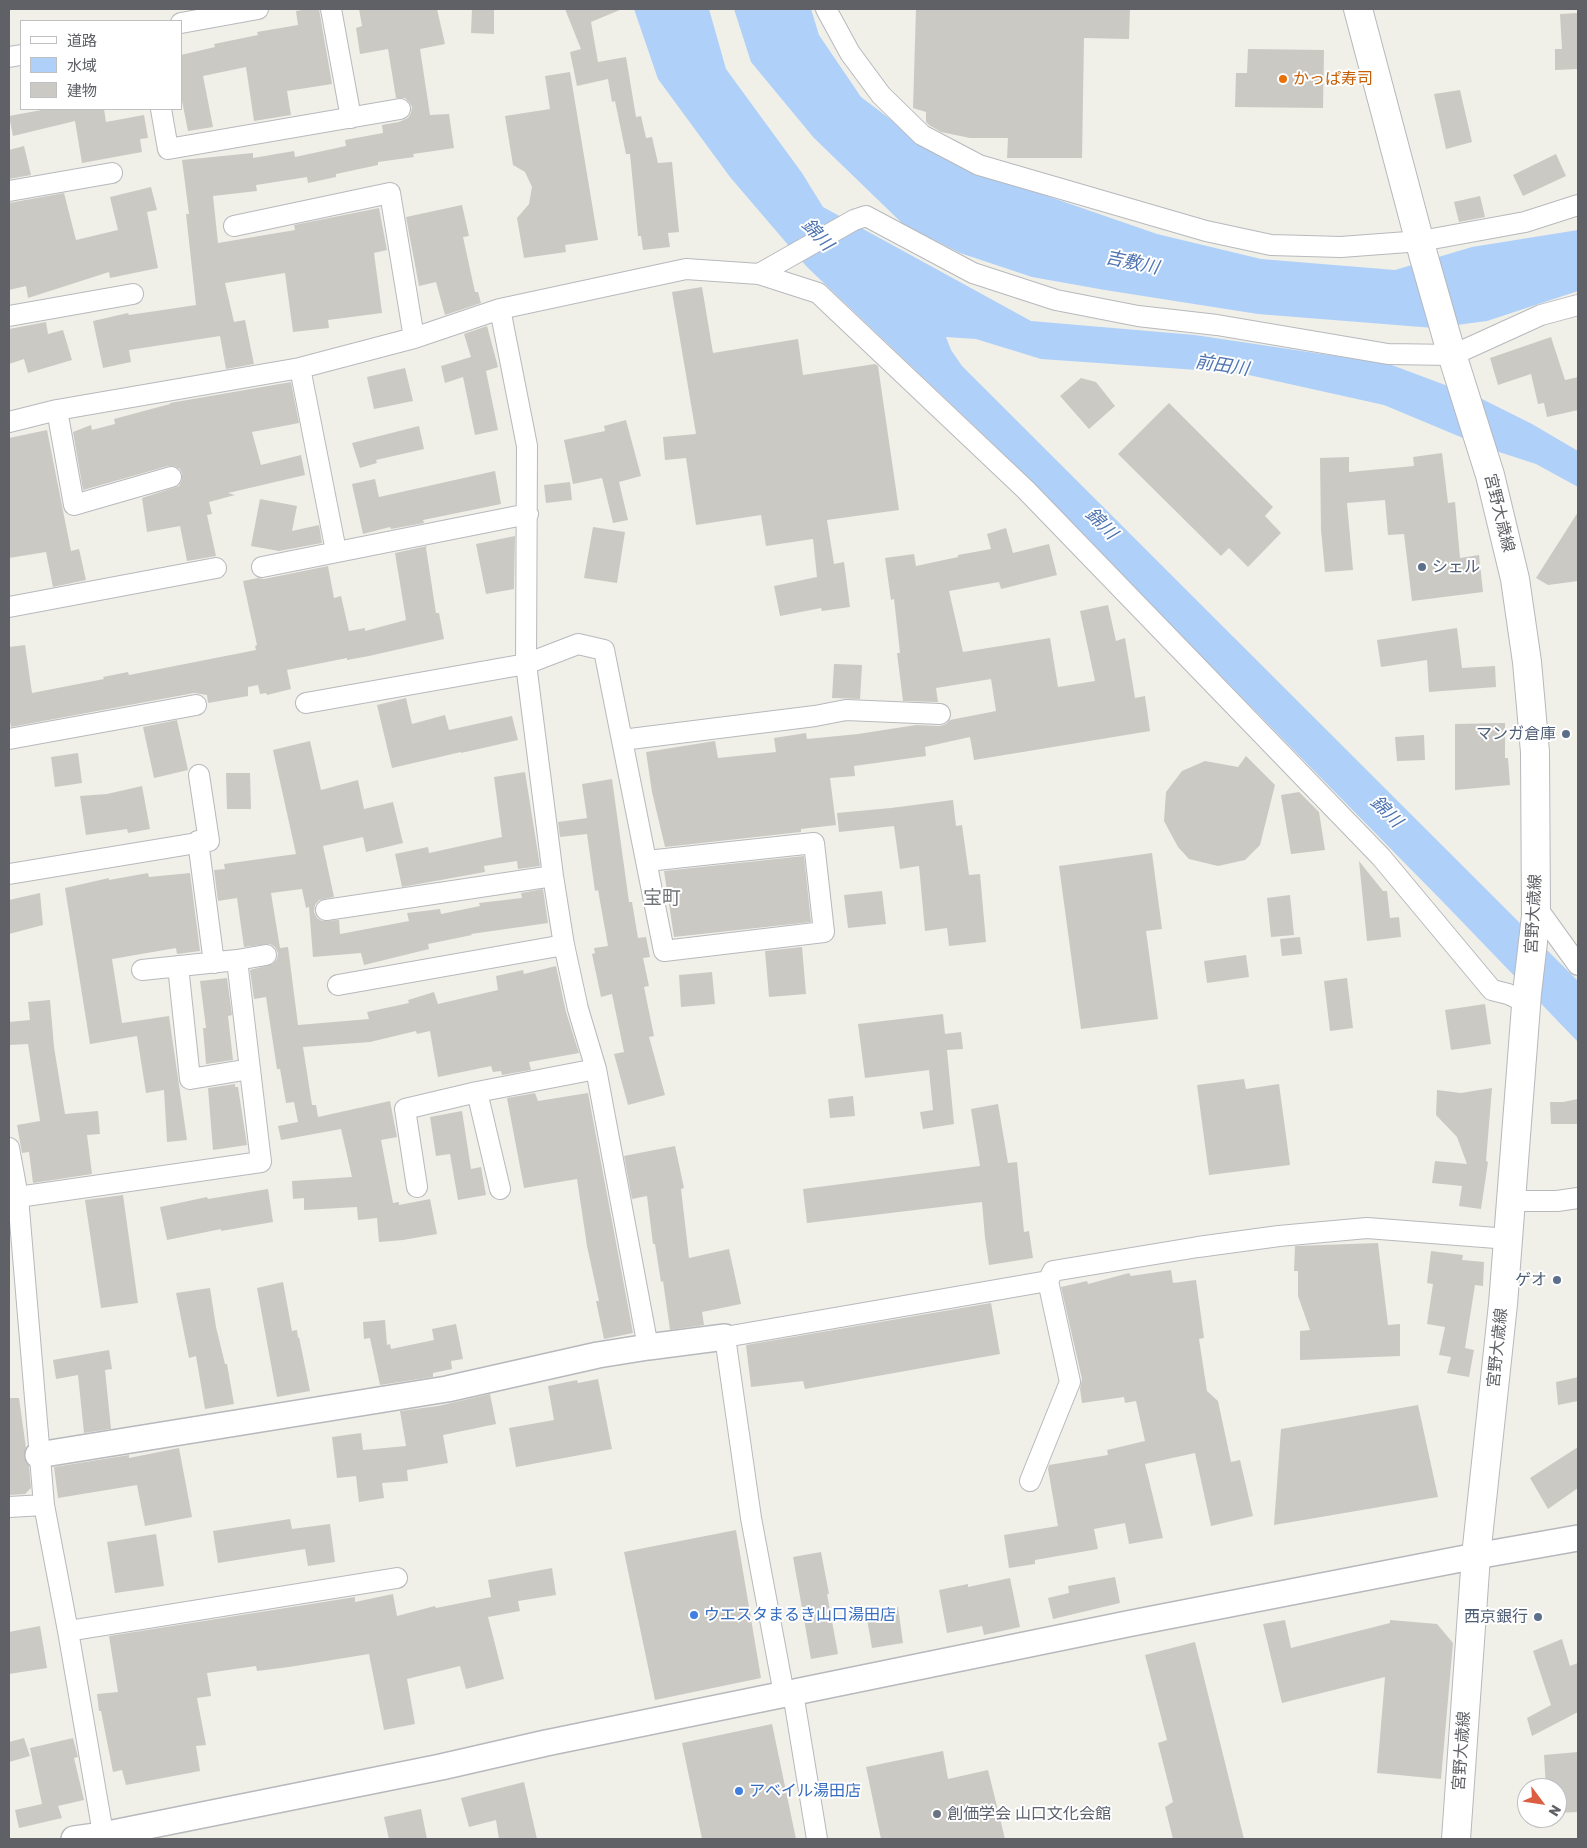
<!DOCTYPE html>
<meta charset="utf-8">
<style>
body{margin:0}
#map{position:relative;width:1587px;height:1848px;overflow:hidden;background:#f0efe8;font-family:Rubik,"Noto Sans JP",sans-serif}
canvas{display:block}
.frame{position:absolute;inset:0;border:10px solid #5f6166;pointer-events:none}
.legend{position:absolute;left:20px;top:20px;width:162px;height:90px;box-sizing:border-box;background:#fff;border:1px solid #bfc0c2;margin:0;padding:6px 9px;list-style:none;font-size:15px;color:#5f6166}
.legend li{display:flex;align-items:center;gap:10px;height:25px}
.legend b{width:25px;border:1px solid #bfc0c2}
.north{position:absolute;left:1517px;top:1778px;width:50px;height:50px;box-sizing:border-box;background:#fff;border:1px solid #bfc0c2;border-radius:50%;rotate:121deg;font-size:14px;font-weight:700;line-height:20px;text-align:center;color:#5f6166}
.north::after{content:'';display:block;margin:auto;width:18px;height:22px;background:#dc5e41;clip-path:polygon(50% 0,100% 100%,50% 72%,0 100%)}
</style>
<div id="map">
<canvas width="1587" height="1848"></canvas>
<div class="frame"></div>
<ul class="legend">
<li><b style="height:6px;background:#fff"></b>道路</li>
<li><b style="height:14px;background:#afd0f9"></b>水域</li>
<li><b style="height:14px;background:#cbc9c4"></b>建物</li>
</ul>
<div class="north">N</div>
</div>
<script>
const c = document.querySelector('canvas').getContext('2d');
c.lineJoin = 'round';
function paint(path, color) {
  c.fillStyle = color;
  c.fill(path, 'evenodd');
}
function shape(rows) {
  const path = new Path2D();
  for (const r of rows) {
    path.moveTo(r[0], r[1]);
    for (let i = 2; i < r.length; i += 2) path.lineTo(r[i], r[i + 1]);
  }
  return path;
}
function stroke(path, color, width, dash) {
  c.strokeStyle = color;
  c.lineWidth = width;
  c.lineCap = dash ? 'butt' : 'round';
  c.setLineDash(dash || []);
  c.stroke(path);
}
function drawText(font, color, halo, rows, align = 'center') {
  c.font = font + ' Rubik,"Noto Sans JP",sans-serif';
  c.lineWidth = 4;
  c.setLineDash([]);
  c.textBaseline = 'middle';
  c.strokeStyle = halo;
  c.fillStyle = color;
  for (const [text, x, y, turn = 0] of rows) {
    c.save();
    c.translate(x, y);
    c.rotate((+turn || 0) * Math.PI / 180);
    c.textAlign = isNaN(turn) ? turn : align;
    if (halo) c.strokeText(text, 0, 0);
    c.fillText(text, 0, 0);
    c.restore();
  }
}
const water = shape([
 [634,9,709,9,726,69,802,173,823,207,1031,321,1195,335,1389,364,1480,398,1532,424,1578,451,1578,487,1536,464,1487,448,1384,405,1240,373,1041,359,976,339,946,337,951,350,962,366,1578,981,1578,1042,1444,903,989,440,807,267,730,177,658,79],
 [734,9,811,9,819,35,861,97,910,134,998,179,1157,234,1261,259,1395,270,1472,247,1578,230,1578,291,1487,321,1434,328,1258,314,1105,290,1032,277,960,253,904,225,814,138,751,62]
]);
const building = shape([
 [308,9,319,9,332,84,287,91,291,115,254,121,246,67,203,76,213,127,188,131,181,96,181,55,215,47,214,44,258,35,257,32,298,25,296,11],
 [359,9,437,9,445,44,420,49,430,115,449,114,454,148,413,154,414,157,378,162,378,165,336,174,336,177,308,183,307,177,256,185,257,191,213,196,218,243,295,230,294,225,379,208,387,250,374,253,382,313,328,320,329,328,293,332,285,273,225,283,234,322,245,320,254,364,226,369,220,336,129,350,131,362,103,368,93,321,128,313,129,315,196,305,186,214,189,214,182,160,253,153,253,158,294,151,295,157,346,146,345,140,383,133,382,125,399,122,408,118,411,113,412,107,409,102,405,98,396,98,388,49,360,54,356,28,362,26],
 [472,9,494,9,494,34,471,33],
 [565,9,622,9,591,22,598,62,626,57,636,117,641,116,646,138,652,137,658,163,672,162,679,232,668,233,670,247,643,250,641,236,638,236,630,154,626,154,615,101,612,102,608,79,577,86,570,52,581,49],
 [916,9,1130,9,1129,39,1084,38,1082,158,1007,158,1008,138,970,138,941,132,929,125,926,122,926,112,913,108],
 [1578,13,1578,69,1555,70,1555,49,1562,49,1560,14],
 [1248,49,1324,50,1323,108,1235,107,1236,73,1247,73],
 [570,72,598,240,565,245,566,252,524,258,517,218,529,204,532,187,525,172,513,165,505,116,550,109,545,76],
 [1460,90,1472,142,1446,149,1434,94],
 [47,109,104,109,106,122,144,115,148,138,140,139,142,152,82,163,75,121,13,136,9,116],
 [24,146,31,175,9,179,9,150],
 [1556,154,1566,176,1523,196,1513,175],
 [151,187,157,210,147,212,158,268,110,278,109,272,28,298,26,286,9,290,9,203,64,193,76,240,118,230,110,197],
 [1480,196,1485,217,1459,222,1454,202],
 [462,205,469,236,463,237,475,292,478,292,481,303,445,315,436,282,419,286,406,217],
 [702,287,713,353,798,339,803,375,875,364,878,366,899,510,827,520,834,564,844,562,850,607,822,611,821,608,780,616,774,586,817,577,813,539,766,546,761,515,696,525,686,458,665,460,663,437,696,434,672,292],
 [46,322,48,334,63,330,72,360,28,373,24,359,9,364,9,329],
 [487,326,498,367,486,371,498,430,475,435,463,377,445,383,441,366,471,357,464,334],
 [1551,337,1565,380,1578,377,1578,410,1547,417,1544,403,1538,404,1531,374,1498,385,1490,358],
 [405,368,413,401,374,409,367,377],
 [1081,378,1096,382,1115,406,1089,429,1060,396],
 [291,382,299,423,252,432,261,465,301,455,305,475,228,493,235,495,209,502,212,514,207,515,216,556,187,561,180,526,147,532,142,498,179,486,182,480,182,474,180,469,174,466,168,466,83,490,73,432,91,425,92,430,115,424,114,419,170,404,170,403],
 [1169,403,1273,507,1265,516,1281,533,1248,567,1229,548,1221,556,1118,454],
 [626,420,641,476,619,482,628,520,613,523,602,478,573,484,564,440,605,431,604,426],
 [419,426,424,449,376,460,377,463,360,468,352,443],
 [47,430,71,551,79,549,86,580,53,587,46,552,9,558,9,438],
 [1442,453,1448,503,1455,502,1460,558,1479,555,1483,592,1412,601,1404,534,1388,535,1385,500,1347,503,1353,570,1325,572,1321,530,1320,458,1349,457,1349,472,1414,466,1413,457],
 [495,471,501,504,423,520,424,523,391,529,390,527,363,534,352,484,375,479,379,497],
 [570,482,572,500,546,503,544,485],
 [260,499,297,506,292,531,319,525,322,543,279,551,251,546],
 [1578,512,1578,581,1548,585,1536,578],
 [593,527,625,532,617,583,584,578],
 [1006,528,1013,553,1049,544,1057,575,1001,589,999,582,949,591,963,652,1050,638,1058,687,1095,681,1080,611,1108,605,1116,641,1125,638,1135,698,1145,696,1150,731,974,760,970,737,925,747,926,756,854,766,855,776,830,778,836,825,801,829,801,832,665,847,652,792,646,752,715,741,718,758,776,752,774,738,806,733,807,739,858,734,916,725,940,726,946,724,950,720,996,711,991,679,936,688,938,702,903,701,897,653,900,653,894,599,891,600,885,558,914,554,916,566,958,557,958,555,991,549,987,534],
 [515,536,514,589,486,594,476,544],
 [427,546,426,548,436,613,439,613,444,639,369,656,347,660,347,658,287,670,291,689,267,695,266,693,260,694,258,685,248,687,248,696,208,703,207,695,194,693,11,727,9,716,9,647,25,645,32,693,104,679,103,677,128,672,129,675,256,650,255,646,257,645,243,581,258,578,264,579,328,566,334,598,341,596,349,631,365,628,365,631,406,620,395,553],
 [1457,628,1462,668,1495,666,1496,687,1429,692,1427,660,1381,667,1377,640],
 [834,664,862,665,860,699,832,698],
 [406,698,412,724,445,715,449,730,512,716,518,740,461,753,461,752,392,768,377,705],
 [177,720,188,770,154,778,143,727],
 [1505,723,1505,758,1508,758,1510,785,1455,790,1455,724],
 [1424,735,1425,760,1397,761,1395,737],
 [310,741,321,790,358,780,364,809,393,802,403,843,366,852,363,837,323,846,334,897,319,900,315,905,314,912,317,918,322,921,339,920,340,934,409,921,407,913,440,909,441,914,480,906,479,903,522,898,521,893,543,889,548,923,471,934,472,935,428,944,429,949,364,965,361,953,313,957,309,907,306,908,302,889,271,893,280,948,288,947,298,1025,369,1019,367,1012,409,1003,408,1000,434,992,438,1004,498,990,496,976,523,970,524,974,556,966,566,1012,579,1053,529,1062,531,1070,502,1075,501,1071,493,1072,491,1066,438,1077,430,1031,417,1034,416,1031,370,1042,303,1047,312,1105,316,1105,318,1117,390,1101,397,1137,381,1140,393,1203,399,1202,399,1205,430,1199,437,1234,403,1240,379,1242,377,1218,358,1220,357,1207,304,1210,304,1198,293,1199,292,1181,352,1177,341,1129,281,1140,278,1126,298,1122,294,1102,286,1103,280,1069,277,1069,266,997,254,999,250,970,273,964,277,959,278,953,275,947,270,944,244,947,237,898,218,901,214,870,225,869,224,864,296,854,273,750],
 [78,753,82,783,55,787,51,757],
 [1246,756,1275,785,1260,845,1245,860,1218,866,1189,859,1178,847,1164,821,1166,792,1182,771,1205,761,1238,767],
 [525,772,540,866,518,869,517,861,484,866,485,872,402,887,395,854,428,847,429,853,502,837,494,777],
 [226,773,250,773,251,809,227,809],
 [612,779,629,902,632,902,638,938,646,937,650,957,643,958,649,986,644,987,654,1036,649,1037,665,1095,628,1105,614,1054,624,1052,612,994,601,997,592,954,595,953,594,948,608,946,598,890,595,891,587,834,560,837,558,822,587,818,582,784],
 [142,786,150,829,128,833,127,829,86,835,80,796,107,794],
 [1299,792,1319,812,1325,850,1291,854,1281,795],
 [953,800,956,826,962,825,969,875,980,874,986,942,949,946,947,928,925,931,919,866,900,869,894,826,839,832,837,813,891,808],
 [1152,853,1162,929,1146,931,1158,1019,1081,1029,1059,866],
 [804,856,811,922,674,937,664,871],
 [1359,861,1383,891,1387,891,1390,918,1399,917,1401,937,1367,941],
 [148,873,149,877,190,873,200,951,177,954,176,948,112,959,122,1023,169,1016,187,1140,167,1142,164,1090,146,1093,137,1036,90,1044,65,888,109,878,109,880],
 [882,891,886,924,848,928,844,895],
 [40,893,43,925,9,934,9,900],
 [1290,895,1294,935,1271,937,1267,898],
 [1300,937,1302,954,1282,956,1280,939],
 [802,947,806,994,769,997,765,951],
 [1246,955,1249,977,1207,983,1204,961],
 [712,972,715,1004,681,1007,679,975],
 [227,978,232,1015,228,1016,233,1060,206,1064,203,1028,206,1028,200,981],
 [1347,978,1353,1028,1330,1031,1324,981],
 [50,1000,54,1047,65,1114,98,1111,100,1134,87,1135,92,1174,33,1183,29,1152,22,1153,17,1125,40,1121,28,1044,9,1045,9,1022,30,1020,28,1002],
 [1485,1004,1491,1044,1451,1050,1445,1010],
 [943,1014,945,1034,961,1032,963,1049,947,1050,954,1124,923,1129,920,1112,933,1110,929,1070,865,1078,858,1024],
 [1244,1079,1246,1089,1279,1084,1290,1165,1209,1175,1197,1085],
 [235,1084,235,1087,238,1087,247,1145,213,1150,208,1088],
 [1492,1088,1486,1161,1488,1162,1481,1209,1459,1206,1462,1186,1432,1183,1435,1161,1467,1164,1457,1137,1436,1115,1437,1090,1461,1093],
 [535,1093,538,1101,588,1093,633,1333,604,1339,596,1301,599,1301,587,1246,577,1179,524,1188,507,1098],
 [853,1096,855,1116,830,1118,828,1099],
 [1578,1099,1578,1124,1551,1124,1550,1102,1563,1102],
 [998,1104,1008,1163,1017,1162,1024,1232,1029,1231,1033,1258,989,1265,985,1238,982,1202,807,1223,803,1189,980,1166,971,1109],
 [462,1111,471,1169,481,1167,486,1195,458,1200,450,1154,436,1156,430,1117],
 [675,1146,684,1188,681,1189,689,1258,729,1249,741,1304,702,1312,704,1325,670,1330,663,1281,661,1282,655,1244,653,1244,647,1196,632,1199,624,1156],
 [268,1189,273,1222,221,1231,221,1229,167,1240,160,1207,207,1197,208,1199],
 [123,1195,138,1303,101,1308,85,1200],
 [1378,1243,1388,1325,1400,1324,1400,1356,1300,1360,1300,1331,1310,1330,1298,1296,1298,1271,1294,1271,1295,1246],
 [1431,1251,1463,1255,1462,1260,1484,1262,1483,1286,1475,1285,1465,1348,1474,1350,1469,1377,1447,1373,1451,1357,1439,1355,1445,1327,1427,1324,1433,1284,1427,1283],
 [1171,1270,1173,1283,1196,1280,1204,1338,1199,1339,1207,1391,1218,1401,1231,1462,1240,1460,1253,1516,1211,1526,1195,1453,1145,1464,1163,1538,1129,1544,1125,1523,1094,1529,1098,1549,1035,1560,1035,1564,1009,1568,1004,1535,1058,1526,1048,1469,1049,1465,1108,1455,1107,1450,1145,1441,1136,1401,1125,1403,1124,1397,1082,1403,1080,1389,1082,1379,1061,1287,1087,1281,1088,1284,1129,1273,1131,1276],
 [283,1282,292,1331,297,1330,298,1338,299,1337,310,1391,277,1397,257,1288],
 [210,1288,216,1327,225,1364,227,1364,234,1404,205,1409,196,1356,189,1358,176,1293],
 [991,1303,1000,1354,805,1389,803,1381,751,1387,746,1345],
 [385,1320,387,1345,390,1344,391,1349,434,1340,432,1329,456,1324,463,1359,451,1361,452,1369,433,1373,433,1377,380,1385,370,1338,364,1339,363,1322],
 [109,1350,112,1369,105,1370,111,1429,84,1433,78,1375,56,1379,53,1360],
 [1578,1377,1578,1401,1558,1405,1556,1382],
 [598,1379,612,1449,516,1467,509,1428,554,1420,548,1386,577,1380,578,1383],
 [490,1394,496,1424,443,1435,448,1463,407,1470,408,1481,382,1483,384,1498,359,1502,356,1476,337,1478,332,1437,361,1433,363,1450,406,1446,400,1411,438,1406],
 [9,1398,19,1398,26,1448,24,1457,29,1466,31,1488,25,1494,9,1495],
 [1418,1405,1438,1497,1274,1525,1281,1429],
 [1578,1447,1578,1488,1548,1509,1530,1478],
 [179,1448,192,1517,145,1526,137,1485,58,1498,54,1467,129,1455,129,1458],
 [290,1519,292,1529,330,1524,335,1562,308,1566,305,1549,218,1563,213,1531],
 [736,1530,761,1678,655,1700,624,1552],
 [156,1534,164,1586,115,1593,107,1542],
 [821,1552,829,1594,827,1594,838,1654,811,1659,793,1557],
 [552,1568,556,1595,518,1601,520,1611,488,1617,504,1679,466,1689,460,1666,407,1679,415,1724,384,1730,369,1654,289,1667,257,1671,256,1666,207,1673,211,1696,197,1698,206,1745,196,1746,200,1771,126,1785,122,1770,113,1772,101,1711,99,1711,97,1694,118,1692,109,1636,355,1597,355,1602,393,1594,397,1616,435,1606,436,1608,491,1597,488,1580],
 [1115,1577,1120,1603,1053,1619,1048,1598,1069,1593,1068,1586],
 [1010,1578,1020,1627,984,1635,982,1626,947,1633,939,1590,968,1584,968,1587],
 [898,1607,903,1643,872,1648,866,1613],
 [1285,1620,1291,1648,1390,1623,1390,1620,1437,1624,1453,1643,1441,1779,1377,1773,1385,1677,1282,1703,1263,1624],
 [40,1626,47,1668,9,1674,9,1632],
 [1562,1639,1570,1666,1578,1663,1578,1712,1532,1736,1527,1718,1551,1705,1533,1651],
 [1195,1642,1244,1839,1173,1839,1165,1807,1173,1802,1158,1743,1167,1740,1145,1655],
 [772,1724,796,1839,702,1839,682,1743],
 [24,1738,30,1756,9,1762,9,1742],
 [73,1738,78,1757,74,1758,84,1800,58,1806,62,1818,19,1828,15,1810,42,1804,30,1748],
 [943,1751,948,1779,988,1770,1005,1839,881,1839,866,1767],
 [1578,1752,1578,1812,1557,1813,1557,1788,1546,1788,1544,1755],
 [524,1782,537,1839,499,1839,496,1820,469,1827,461,1798],
 [421,1809,427,1839,389,1839,384,1817]
]);
const minor = shape([
 [331,9,351,118],
 [826,9,850,53,881,95,922,135,979,165,1206,231,1271,245,1341,247,1421,241,1525,222,1578,205],
 [181,23,258,9],
 [9,57,21,55],
 [161,109,168,149,400,109],
 [9,191,112,173],
 [234,226,390,193,414,338],
 [759,274,854,220,866,216,973,273,1056,300,1138,316,1217,325,1388,354,1453,355,1541,315,1578,305],
 [500,309,527,446,526,664,553,876,564,945,578,1009,596,1069,648,1347],
 [9,316,133,294],
 [300,368,336,551],
 [57,410,74,505,171,477],
 [9,422,57,410,300,368,414,338,500,309,686,269,759,274,818,293,1026,490,1381,857,1492,990,1508,994,1527,1003],
 [262,567,528,514],
 [9,607,216,568],
 [306,703,526,664,578,644,604,650,664,951,824,932,814,843,647,861],
 [9,739,196,705],
 [622,740,815,716,846,710,940,714],
 [198,841,214,963],
 [9,874,209,841,199,775],
 [1537,908,1578,965],
 [326,910,553,876],
 [178,966,190,1079,250,1069],
 [142,970,237,960,266,955],
 [338,985,564,945],
 [477,1092,500,1189],
 [9,1148,18,1197,44,1505,68,1631,104,1839],
 [417,1187,405,1109,477,1092,596,1069],
 [18,1197,261,1162,237,960],
 [1510,1201,1557,1201,1578,1198],
 [1030,1481,1070,1382,1048,1281],
 [9,1507,44,1505],
 [68,1631,397,1578],
 [793,1693,817,1839],
 [784,1694,751,1518,725,1337,1048,1281,1053,1271,1198,1247,1279,1236,1367,1228,1509,1239]
]);
const tertiary = shape([
 [38,1455,447,1389,598,1355,648,1347,725,1337],
 [74,1839,103,1835,441,1767,546,1743,1132,1623,1476,1556,1578,1538]
]);
const secondary = shape([
 [1358,9,1423,254,1449,345,1490,475,1515,579,1527,662,1535,752,1536,916,1527,993,1503,1304,1476,1556,1456,1839]
]);
const markers = [
 [1283,79,5,"#e8710a"],
 [1422,567,5,"#5c6f8a"],
 [1566,734,5,"#5c6f8a"],
 [1557,1280,5,"#5c6f8a"],
 [694,1615,5,"#3f7fe0"],
 [1538,1617,5,"#5c6f8a"],
 [739,1791,5,"#3f7fe0"],
 [937,1814,5,"#6b7280"]
];
const foodNames = [
 ["かっぱ寿司",1293,79]
];
const streetNames = [
 ["宮野大歳線",1499,513,76],
 ["宮野大歳線",1534,914,-87],
 ["宮野大歳線",1498,1348,-84],
 ["宮野大歳線",1462,1751,-86]
];
const serviceNames = [
 ["シェル",1432,567,"left"],
 ["マンガ倉庫",1556,734],
 ["ゲオ",1547,1280],
 ["西京銀行",1528,1617]
];
const shopNames = [
 ["ウエスタまるき山口湯田店",704,1615],
 ["アベイル湯田店",749,1791]
];
const worshipNames = [
 ["創価学会 山口文化会館",947,1814]
];
const waterNames = [
 ["錦川",817,235,47],
 ["吉敷川",1132,263,12],
 ["前田川",1222,366,9],
 ["錦川",1101,524,45],
 ["錦川",1386,812,45]
];
const quarterNames = [
 ["宝町",662,899]
];
paint(water, '#afd0f9');
paint(building, '#cbc9c4');
stroke(minor, '#b7b9bd', 22);
stroke(tertiary, '#b7b9bd', 28);
stroke(secondary, '#b6b8bd', 30);
stroke(minor, '#fff', 20);
stroke(tertiary, '#fff', 25);
stroke(secondary, '#fff', 28);
for (const [x, y, r, color] of markers) {
  const dot = new Path2D();
  dot.arc(x, y, r, 0, 2 * Math.PI);
  c.fillStyle = color;
  c.fill(dot);
  stroke(dot, '#fff', 2);
}
drawText('16px', '#c56008', '#fff', foodNames, 'left');
drawText('16px', '#5f6166', '#fff', streetNames);
drawText('16px', '#4e5e75', '#fff', serviceNames, 'right');
drawText('16px', '#366cbe', '#fff', shopNames, 'left');
drawText('16px', '#5b616d', '#fff', worshipNames, 'left');
drawText('italic 18px', '#4f74b2', '#fff', waterNames);
drawText('19px', '#707378', '#fff', quarterNames);
</script>
